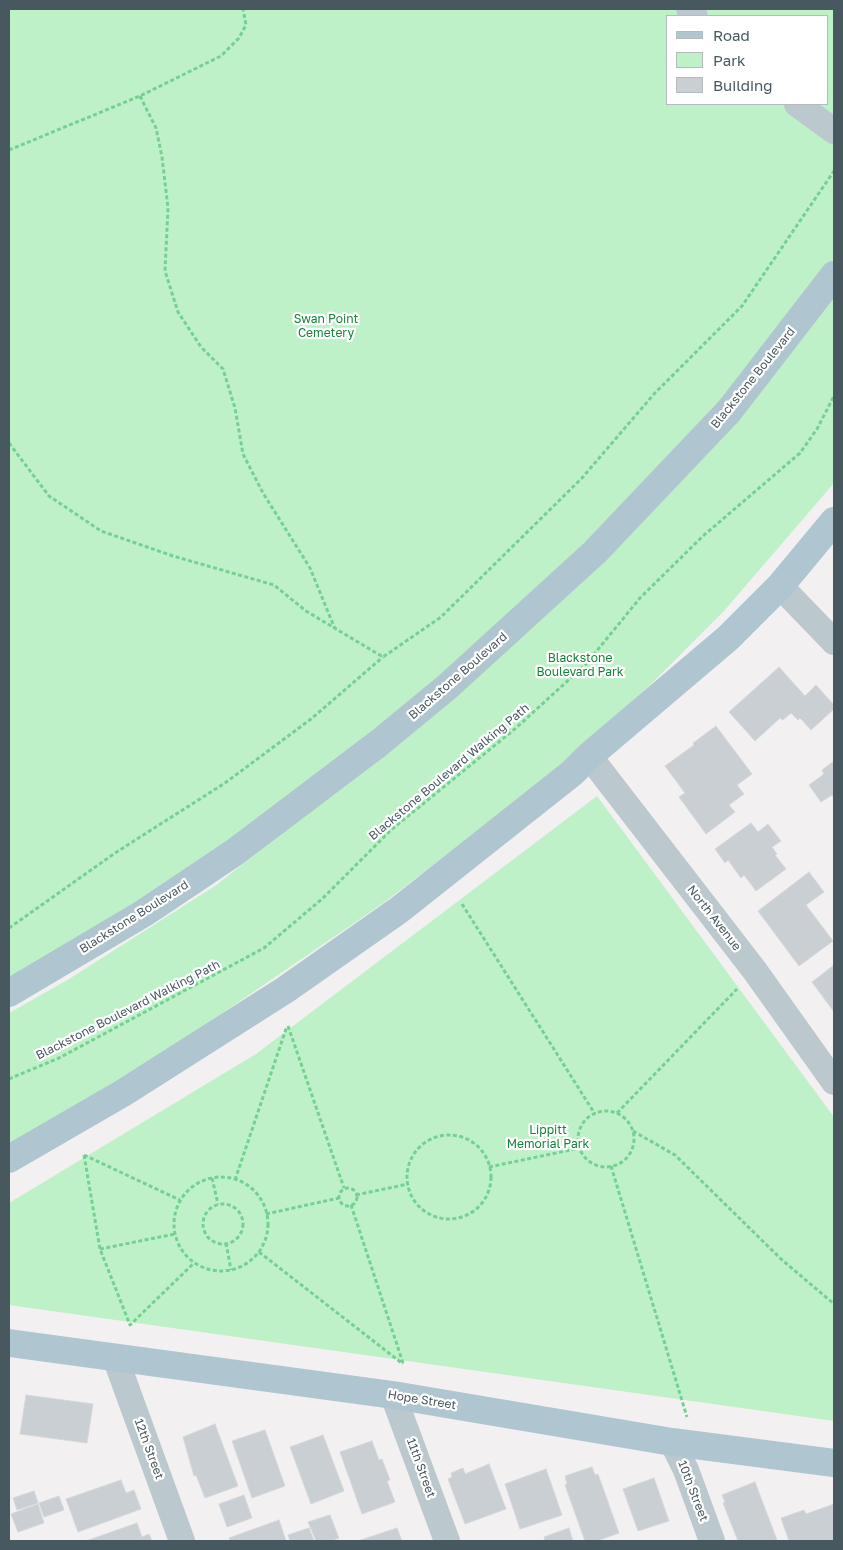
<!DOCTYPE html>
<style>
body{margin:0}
#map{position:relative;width:843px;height:1550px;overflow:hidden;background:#f3f0f1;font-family:"Golos Text",sans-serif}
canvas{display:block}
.frame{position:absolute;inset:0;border:10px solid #47585f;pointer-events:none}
.legend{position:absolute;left:666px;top:15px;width:162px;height:90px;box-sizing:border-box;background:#fff;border:1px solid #b5bcbf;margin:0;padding:6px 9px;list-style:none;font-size:15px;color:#47585f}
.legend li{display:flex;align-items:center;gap:10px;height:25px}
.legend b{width:25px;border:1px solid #b5bcbf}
</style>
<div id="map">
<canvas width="843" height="1550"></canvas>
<div class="frame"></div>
<ul class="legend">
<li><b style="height:6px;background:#afc6d0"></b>Road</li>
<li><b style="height:14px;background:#bef1c8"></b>Park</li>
<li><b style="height:14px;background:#cacfd3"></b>Building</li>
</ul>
</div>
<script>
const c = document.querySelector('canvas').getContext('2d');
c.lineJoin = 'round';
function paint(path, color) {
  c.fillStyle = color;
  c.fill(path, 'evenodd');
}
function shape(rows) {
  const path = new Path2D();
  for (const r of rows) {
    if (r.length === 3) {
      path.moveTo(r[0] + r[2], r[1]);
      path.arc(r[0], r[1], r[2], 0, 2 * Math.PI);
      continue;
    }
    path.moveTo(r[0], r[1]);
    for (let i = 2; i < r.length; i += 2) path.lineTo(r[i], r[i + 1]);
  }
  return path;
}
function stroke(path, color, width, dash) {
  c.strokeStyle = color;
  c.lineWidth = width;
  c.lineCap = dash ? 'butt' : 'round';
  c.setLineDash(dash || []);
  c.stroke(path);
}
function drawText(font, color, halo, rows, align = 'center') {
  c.font = font + ' "Golos Text",sans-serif';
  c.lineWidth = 4.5;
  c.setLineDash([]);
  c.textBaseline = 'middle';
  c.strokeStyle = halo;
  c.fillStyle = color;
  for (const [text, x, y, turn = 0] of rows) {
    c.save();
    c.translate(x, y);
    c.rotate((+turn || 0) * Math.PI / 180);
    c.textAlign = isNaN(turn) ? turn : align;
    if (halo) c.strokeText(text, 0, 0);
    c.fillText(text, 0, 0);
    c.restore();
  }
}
const green = shape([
 [9,9,834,9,834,258,794,333,687,464,372,748,9,994],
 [667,16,827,16,827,104,667,104],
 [834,296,834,483,724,611,625,710,525,795,382,904,132,1075,9,1144,9,1013,69,979,215,886,331,795],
 [597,796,834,1117,834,1421,9,1305,9,1203,256,1054]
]);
const building = shape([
 [779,667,805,696,816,685,834,705,834,709,811,730,800,718,798,720,791,713,783,720,780,718,755,741,729,712,779,667],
 [716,726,752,774,737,785,744,794,729,805,735,812,706,834,679,797,685,793,665,766,694,745,693,743,716,726],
 [834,761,834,798,832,795,821,802,809,785,824,774,822,770,834,761],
 [751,823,758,832,768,824,781,841,772,847,777,854,775,855,786,869,756,891,744,875,741,878,728,860,725,863,715,849,751,823],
 [809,872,824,892,806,905,833,941,799,966,758,911,809,872],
 [834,965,834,1012,812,982,834,965],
 [26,1395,93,1404,87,1443,20,1434,26,1395],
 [215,1424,238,1486,205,1498,196,1475,194,1476,183,1437,215,1424],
 [265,1430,285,1486,252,1498,232,1441,265,1430],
 [323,1435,344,1491,311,1504,290,1447,323,1435],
 [372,1441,379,1460,382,1459,390,1480,387,1481,395,1502,362,1514,340,1452,372,1441],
 [489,1464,506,1509,465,1524,448,1479,452,1477,451,1473,463,1468,465,1474,489,1464],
 [592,1467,595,1475,598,1474,619,1533,597,1541,585,1541,565,1485,567,1484,565,1476,592,1467],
 [546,1469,562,1515,520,1529,505,1484,546,1469],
 [654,1478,669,1521,638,1531,623,1489,654,1478],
 [121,1480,126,1493,134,1490,141,1509,78,1532,66,1499,121,1480],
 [755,1482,777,1540,777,1541,738,1541,723,1503,725,1502,722,1495,755,1482],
 [34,1491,38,1503,17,1510,13,1498,34,1491],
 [244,1495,252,1518,227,1527,219,1504,244,1495],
 [59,1496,64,1510,44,1517,39,1503,59,1496],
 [38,1504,44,1523,18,1532,11,1514,38,1504],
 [834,1504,834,1541,789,1541,781,1518,804,1510,806,1514,834,1504],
 [330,1515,339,1538,331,1541,316,1541,308,1522,330,1515],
 [279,1520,286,1541,230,1541,229,1538,279,1520],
 [137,1523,142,1537,149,1534,152,1541,86,1541,137,1523],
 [309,1528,314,1541,290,1541,288,1535,309,1528],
 [397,1528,402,1541,358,1541,397,1528],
 [569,1528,573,1541,545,1541,544,1537,569,1528]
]);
const path = shape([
 [140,96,156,128,162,157,168,208,165,271,178,312,201,347,223,369,235,408,243,454,263,493,310,568,335,629],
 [9,150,140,96,221,56,239,38,246,25,243,9],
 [9,443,49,496,101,531,173,556,274,585,306,611,383,657,441,617,582,478,654,394,742,306,834,171],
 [462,904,595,1114],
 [9,928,115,853,225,783,311,719,383,657],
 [288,1026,344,1188],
 [9,1079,59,1058,264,948,322,899,391,830,516,728,586,664,640,598,703,536,800,453,817,429,834,396],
 [606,1139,28],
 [617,1113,737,989],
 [633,1131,675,1155,781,1259,834,1304],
 [449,1177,42],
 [84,1155,100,1249,130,1325,194,1263],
 [84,1155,180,1200],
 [611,1166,687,1417],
 [489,1167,580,1148],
 [221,1224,47],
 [212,1178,218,1204],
 [235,1180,287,1026],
 [348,1197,9],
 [356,1195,408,1184],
 [223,1224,20],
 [351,1205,403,1363],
 [266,1214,339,1198],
 [226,1243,231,1270],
 [100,1249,175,1234],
 [259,1252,403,1364]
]);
const minor = shape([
 [689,9,695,16],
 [797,104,834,131],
 [780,586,834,642],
 [589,756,755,971,834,1082],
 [115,1357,182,1541],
 [393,1395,447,1541],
 [672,1442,686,1470,712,1541]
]);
const major = shape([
 [9,993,144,913,235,852,379,743,447,687,595,552,729,411,834,275],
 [9,1159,123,1093,285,990,399,910,572,773,589,756,728,638,780,586,834,521],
 [9,1343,393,1395,672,1442,834,1463]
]);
const parkNames = [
 ["Swan Point",326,319],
 ["Cemetery",326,333],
 ["Blackstone",580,658],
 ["Boulevard Park",580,672],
 ["Lippitt",548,1130],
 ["Memorial Park",548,1144]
];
const streetNames = [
 ["Blackstone Boulevard",753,378,-51],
 ["Blackstone Boulevard",458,676,-41],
 ["Blackstone Boulevard Walking Path",449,772,-40],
 ["Blackstone Boulevard",134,917,-32],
 ["North Avenue",714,918,52],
 ["Blackstone Boulevard Walking Path",128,1010,-27],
 ["Hope Street",422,1400,9],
 ["12th Street",149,1449,70],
 ["11th Street",421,1468,70],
 ["10th Street",693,1491,69]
];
paint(green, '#bef1c8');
paint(building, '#cacfd3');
stroke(building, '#d4d8dc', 1);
stroke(path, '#75d192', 3, [4, 2.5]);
stroke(minor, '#bbc8ce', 26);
stroke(major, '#afc6d0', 28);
drawText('12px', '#148438', '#fff', parkNames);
drawText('12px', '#47585f', '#fff', streetNames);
</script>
